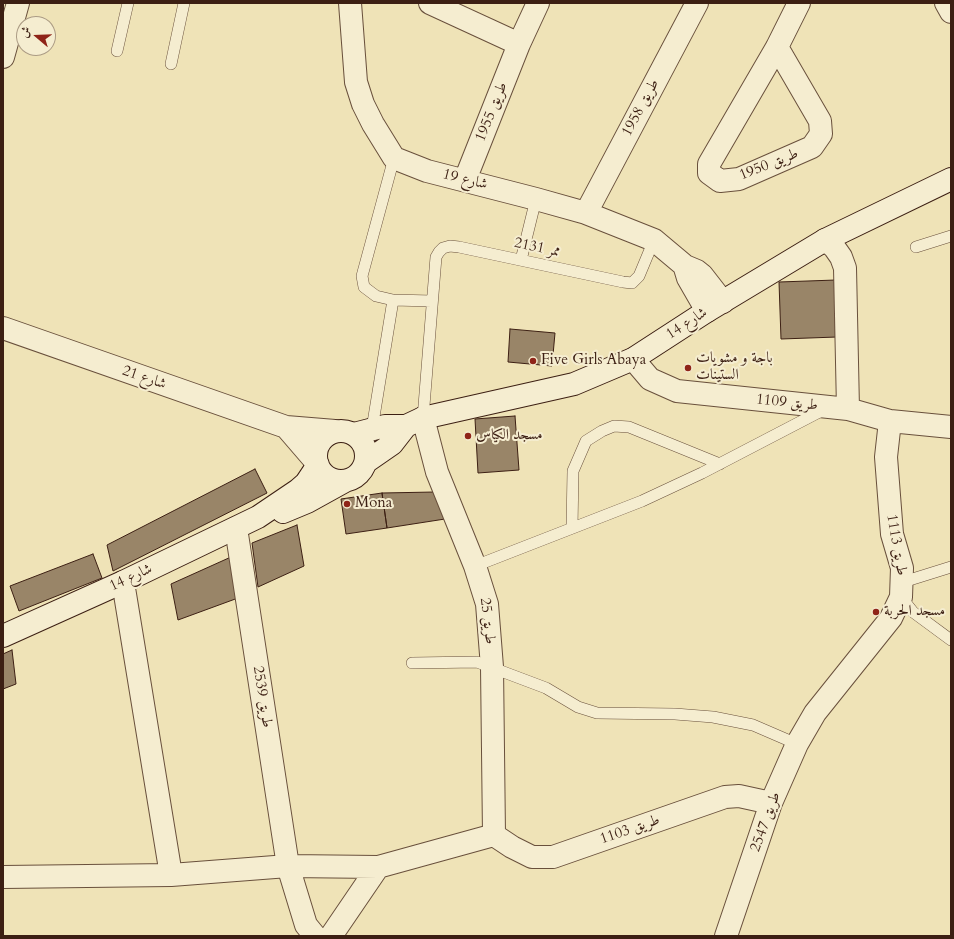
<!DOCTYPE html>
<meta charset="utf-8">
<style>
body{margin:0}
#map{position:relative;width:954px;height:939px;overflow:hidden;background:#efe3b7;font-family:Cardo,Amiri,serif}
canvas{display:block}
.frame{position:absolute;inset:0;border:4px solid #3c1f13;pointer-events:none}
.north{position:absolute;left:16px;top:16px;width:40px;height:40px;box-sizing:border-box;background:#f5edd0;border:1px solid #ab9b84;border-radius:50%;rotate:289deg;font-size:11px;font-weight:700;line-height:16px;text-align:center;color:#3c1f13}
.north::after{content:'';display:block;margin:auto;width:14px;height:18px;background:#8f2418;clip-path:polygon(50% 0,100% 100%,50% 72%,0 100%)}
</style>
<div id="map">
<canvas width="954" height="939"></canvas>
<div class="frame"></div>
<div class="north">ش</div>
</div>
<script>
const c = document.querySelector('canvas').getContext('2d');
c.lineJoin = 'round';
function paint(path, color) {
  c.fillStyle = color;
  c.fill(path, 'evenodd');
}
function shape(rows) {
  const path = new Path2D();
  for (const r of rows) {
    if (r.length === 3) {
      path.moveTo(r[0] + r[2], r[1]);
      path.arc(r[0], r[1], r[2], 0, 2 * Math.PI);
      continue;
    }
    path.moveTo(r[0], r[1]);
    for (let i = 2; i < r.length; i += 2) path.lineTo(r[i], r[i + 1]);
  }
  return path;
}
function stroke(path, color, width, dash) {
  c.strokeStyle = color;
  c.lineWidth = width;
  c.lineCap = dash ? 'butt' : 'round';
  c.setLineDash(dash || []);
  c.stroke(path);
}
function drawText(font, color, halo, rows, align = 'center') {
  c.font = font + ' Cardo,Amiri,serif';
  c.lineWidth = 4;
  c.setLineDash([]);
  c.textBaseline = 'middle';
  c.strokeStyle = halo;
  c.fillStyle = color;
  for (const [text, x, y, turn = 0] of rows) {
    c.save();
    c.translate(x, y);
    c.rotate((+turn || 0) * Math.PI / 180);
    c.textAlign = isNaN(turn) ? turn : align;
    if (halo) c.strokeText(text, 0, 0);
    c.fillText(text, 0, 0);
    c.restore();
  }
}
const building = shape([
 [836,280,837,337,781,339,779,282,836,280],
 [510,329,555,333,552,366,508,362,510,329],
 [515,416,519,470,478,473,475,419,515,416],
 [255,469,267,493,113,571,107,545,255,469],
 [435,492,445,519,387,528,382,493,435,492],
 [382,493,387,528,346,534,341,499,382,493],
 [297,525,304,566,258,587,252,543,297,525],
 [93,554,102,578,19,611,10,586,93,554],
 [231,557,238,598,178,620,171,584,231,557],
 [12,650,16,684,3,689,3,654,12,650]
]);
const lane = shape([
 [117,51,128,3],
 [171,64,184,3],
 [394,158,362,276,364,287,376,296,393,300,432,301],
 [916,247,951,236],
 [521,260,536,199],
 [423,418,436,257,439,252,443,248,450,246,459,247,623,282,632,283,639,276,654,240],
 [372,429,393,300],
 [572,528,573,471,586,441,602,431,614,426,629,427,720,464],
 [475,566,642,501,702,473,825,409],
 [903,582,951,567],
 [901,597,913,612,951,640],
 [412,663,477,662,546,688,578,707,597,713,675,714,713,717,753,725,797,744]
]);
const street = shape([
 [350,3,356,82,363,104,373,124,394,158,427,171,536,199,586,213,654,240,685,266,697,271,702,275,723,302],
 [430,3,519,44],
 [946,3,951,12],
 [777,47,820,121,821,134,812,147,739,179,720,181,709,173,709,164,777,47,799,3],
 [3,57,18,3],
 [465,180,519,44,538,3],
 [586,213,697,3],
 [825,240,834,247,841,257,845,268,848,409],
 [685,268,688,278,707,311],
 [3,328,286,427,335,431],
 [633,359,650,379,677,391,848,409,890,421,951,427],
 [423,418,437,472,475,566,487,604,492,667,494,835],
 [286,427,317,463],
 [236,528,288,866,306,925,315,936],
 [123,582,171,875],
 [494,835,512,847,532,857,553,857,725,797,739,796,771,803],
 [3,877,171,875,288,866,378,867,494,835],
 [331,936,378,867],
 [726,936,771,803,797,744,815,713,891,618,901,597,902,568,892,534,886,457,890,421]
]);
const secondary = shape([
 [341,456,25],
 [354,434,385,426,406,426],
 [366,462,392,444,406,426,423,418,574,384,633,359,707,311,825,240,951,179],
 [283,512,307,502,345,481],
 [3,636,123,582,258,517,298,490,306,483,318,465]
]);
const markers = [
 [533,361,4,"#8f2418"],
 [688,368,4,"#8f2418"],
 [468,436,4,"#8f2418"],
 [347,504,4,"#8f2418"],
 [876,612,4,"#8f2418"]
];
const streetNames = [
 ["طريق 1958",641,108,-62],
 ["طريق 1955",492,112,-68],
 ["طريق 1950",769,165,-22],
 ["شارع 19",465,180,14],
 ["ممر 2131",537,248,12],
 ["شارع 14",687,324,-33],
 ["شارع 21",144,378,19],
 ["طريق 1109",787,403,6],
 ["طريق 1113",896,545,80],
 ["شارع 14",131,578,-25],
 ["طريق 25",487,621,83],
 ["طريق 2539",262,697,81],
 ["طريق 2547",766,822,-70],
 ["طريق 1103",630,830,-19]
];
const poiNames = [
 ["باجة و مشويات",696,359],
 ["الستينات",696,376],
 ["Five Girls Abaya",541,361],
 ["مسجد الكياس",476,436],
 ["Mona",355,504],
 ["مسجد الحربة",884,612]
];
paint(building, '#998568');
stroke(building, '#3c1f13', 1);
stroke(lane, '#69503c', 12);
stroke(street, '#69503c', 24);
stroke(secondary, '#3c1f13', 24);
stroke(lane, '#f5edd0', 11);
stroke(street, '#f5edd0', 22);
stroke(secondary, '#f5edd0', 22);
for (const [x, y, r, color] of markers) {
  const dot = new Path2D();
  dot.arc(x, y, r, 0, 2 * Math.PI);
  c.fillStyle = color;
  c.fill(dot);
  stroke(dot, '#f5edd0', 1.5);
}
drawText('15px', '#3c1f13', '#f5edd0', streetNames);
drawText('15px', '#3c1f13', '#f5edd0', poiNames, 'left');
</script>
